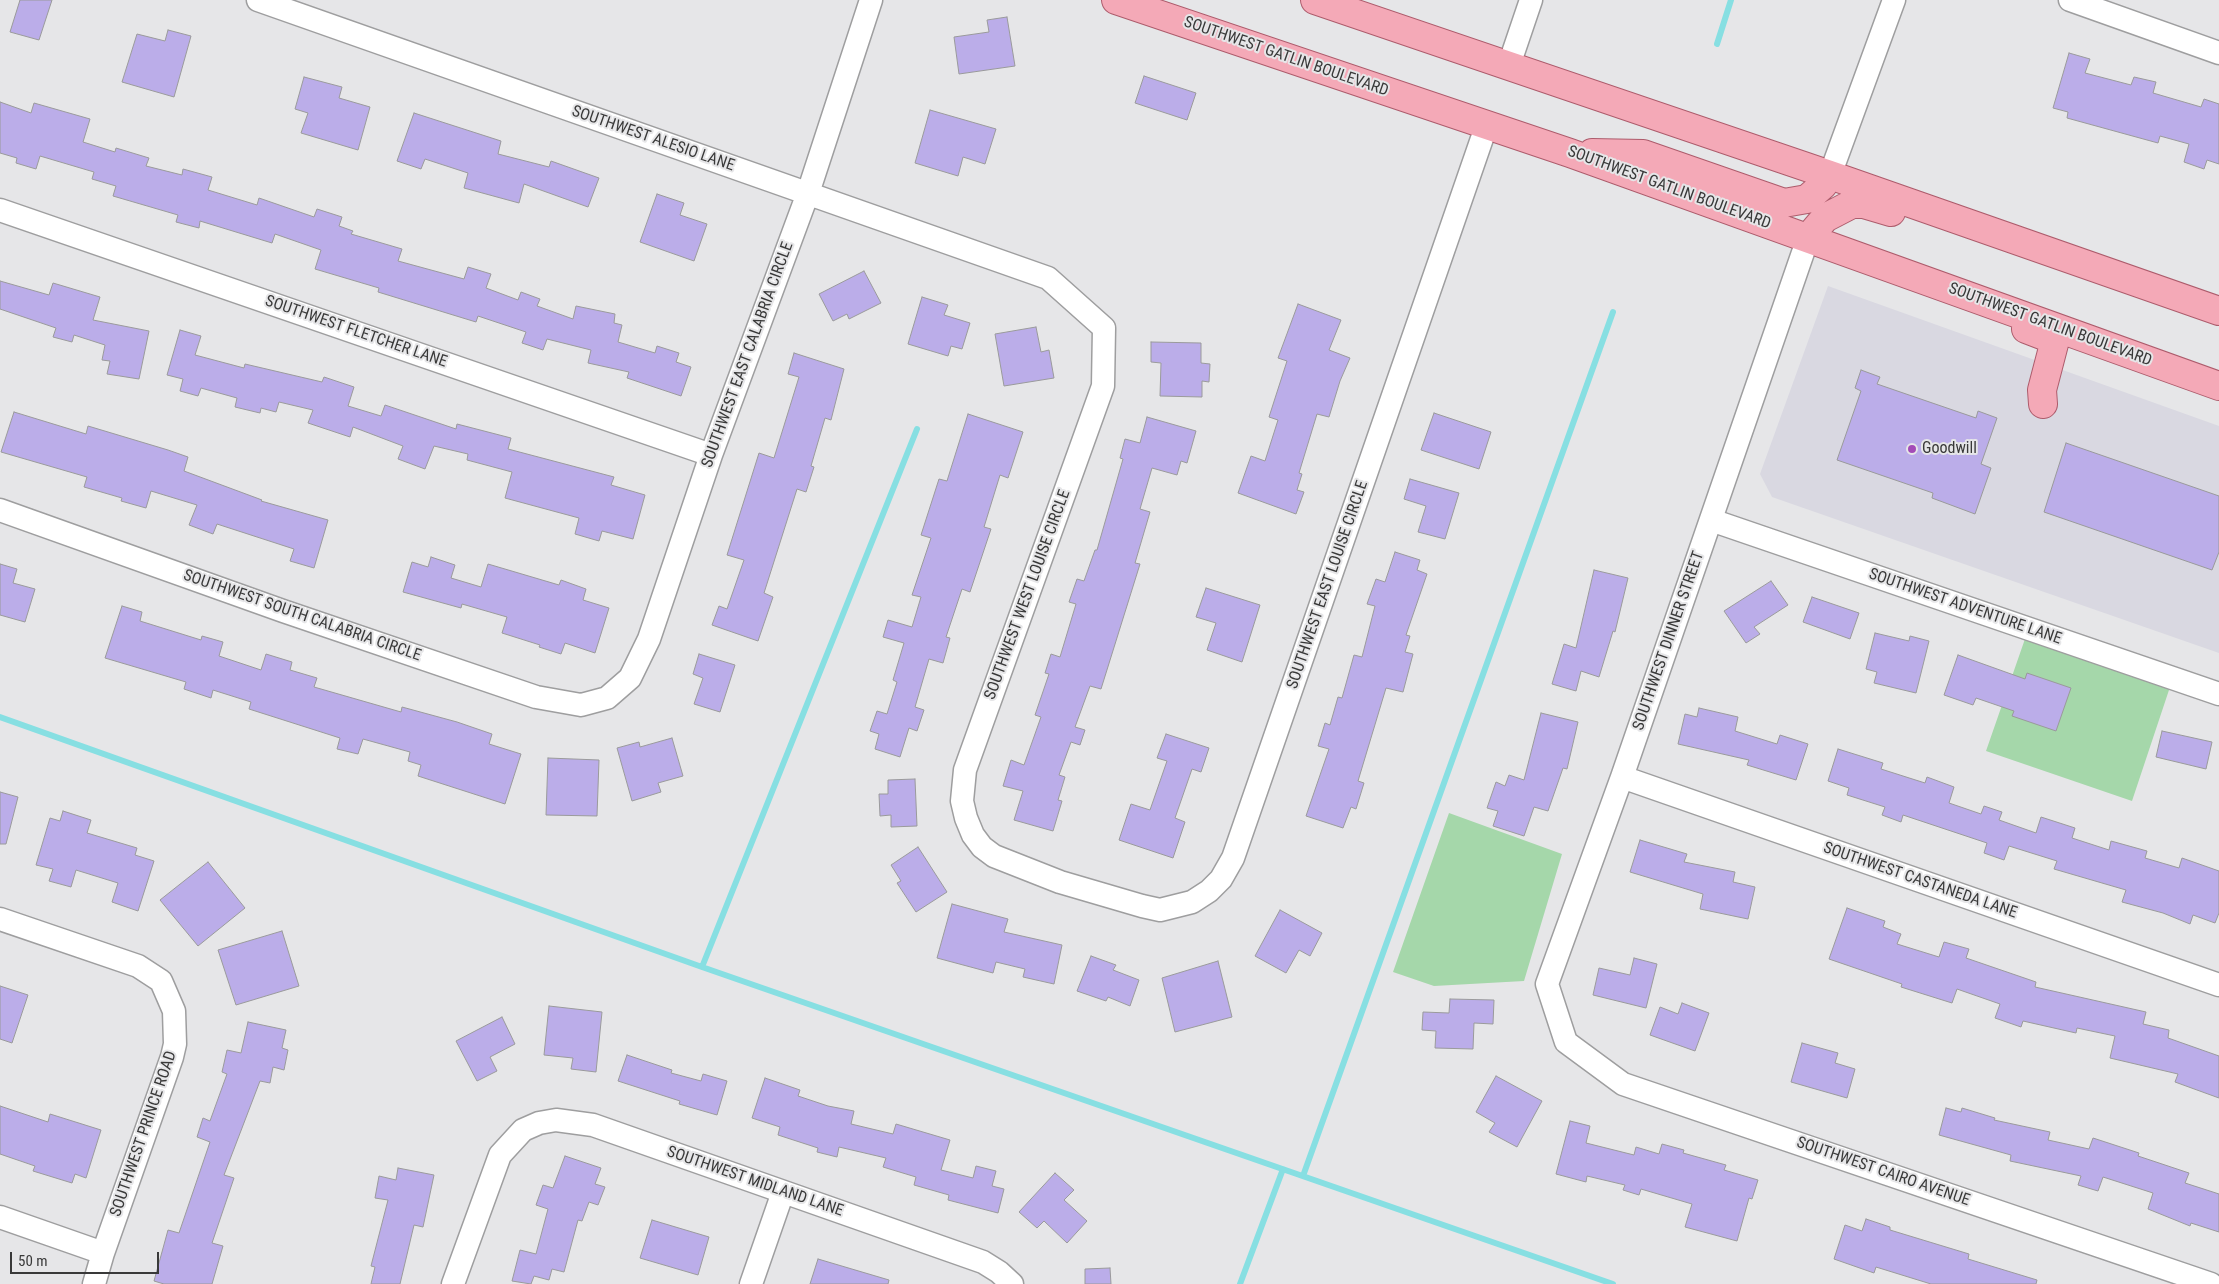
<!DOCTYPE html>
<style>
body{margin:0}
#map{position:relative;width:2219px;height:1284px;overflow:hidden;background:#e6e6e8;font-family:"Roboto Condensed",sans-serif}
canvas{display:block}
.scale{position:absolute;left:10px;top:1252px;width:149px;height:22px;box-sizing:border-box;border:2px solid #393939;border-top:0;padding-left:6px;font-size:15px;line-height:18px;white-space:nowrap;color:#393939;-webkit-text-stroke:4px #e6e6e8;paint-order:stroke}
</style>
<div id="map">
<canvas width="2219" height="1284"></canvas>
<div class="scale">50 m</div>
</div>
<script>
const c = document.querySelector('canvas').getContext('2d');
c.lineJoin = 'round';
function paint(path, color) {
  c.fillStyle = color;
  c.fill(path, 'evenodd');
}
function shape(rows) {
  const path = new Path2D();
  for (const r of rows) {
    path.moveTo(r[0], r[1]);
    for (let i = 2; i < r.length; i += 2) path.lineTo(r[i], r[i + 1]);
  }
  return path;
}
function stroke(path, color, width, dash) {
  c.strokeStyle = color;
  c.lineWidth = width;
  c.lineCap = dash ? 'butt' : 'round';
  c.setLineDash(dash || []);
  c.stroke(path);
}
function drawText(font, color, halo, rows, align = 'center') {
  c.font = font + ' "Roboto Condensed",sans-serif';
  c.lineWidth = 4;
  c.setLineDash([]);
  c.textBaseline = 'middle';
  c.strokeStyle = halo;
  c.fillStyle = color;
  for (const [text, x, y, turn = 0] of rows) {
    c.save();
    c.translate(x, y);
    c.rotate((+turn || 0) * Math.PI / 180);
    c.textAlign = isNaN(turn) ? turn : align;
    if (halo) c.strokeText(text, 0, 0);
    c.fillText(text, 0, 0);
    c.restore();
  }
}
const built = shape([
 [1828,286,2219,426,2219,653,1772,497,1760,474]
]);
const green = shape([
 [2026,636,2171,684,2132,801,1986,751],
 [1449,813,1562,854,1524,981,1434,986,1393,972]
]);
const stream = shape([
 [1717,44,1731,0],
 [0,717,702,967,1613,1284],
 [702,967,917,429],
 [1303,1176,1613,312],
 [1240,1284,1283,1169]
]);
const building = shape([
 [20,0,52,0,39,40,10,32,20,0],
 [1007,17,1015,66,959,74,954,37,989,32,987,20,1007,17],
 [168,30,191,36,174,97,122,82,137,34,165,41,168,30],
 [2069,53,2090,59,2085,73,2131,85,2134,77,2156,82,2153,93,2201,107,2204,99,2219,104,2219,164,2207,160,2204,169,2184,162,2189,144,2160,136,2158,143,2067,118,2068,112,2053,108,2069,53],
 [1144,76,1196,93,1187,120,1135,103,1144,76],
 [304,77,342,87,339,98,370,107,358,150,301,133,308,113,295,109,304,77],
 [0,102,31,113,34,103,90,119,83,142,115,152,116,148,149,158,146,166,182,175,183,169,212,177,208,190,257,205,259,198,314,217,317,209,342,217,339,226,353,231,351,234,402,249,398,261,464,279,468,267,491,274,486,288,518,300,521,292,540,299,537,306,573,319,576,306,615,314,614,323,622,325,618,342,655,353,657,346,679,353,676,362,691,367,681,396,627,378,629,372,588,363,591,350,547,339,543,350,522,343,526,332,478,316,476,322,378,292,379,288,315,269,321,250,275,234,272,243,200,221,199,228,176,222,178,215,113,196,116,186,92,179,94,172,40,156,36,169,16,163,17,158,0,153,0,102],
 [930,110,996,129,985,164,963,157,958,176,915,163,930,110],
 [414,113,501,141,498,154,549,167,551,161,599,178,588,207,524,184,519,203,464,188,468,173,425,159,421,169,397,161,414,113],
 [657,194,684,203,680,215,707,224,694,261,640,242,657,194],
 [864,271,881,303,849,319,847,314,833,321,819,294,864,271],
 [0,281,49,295,53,283,100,297,93,320,149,331,139,379,107,374,110,361,102,360,105,345,74,335,72,342,53,337,56,328,0,309,0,281],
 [922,297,948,305,944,315,970,323,962,349,951,346,948,356,908,344,922,297],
 [1298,304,1341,320,1329,350,1350,358,1340,381,1329,417,1317,414,1299,473,1302,474,1297,490,1304,492,1296,514,1238,493,1251,456,1265,461,1278,420,1269,417,1287,361,1278,358,1298,304],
 [1036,327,1041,352,1049,350,1054,378,1004,386,995,334,1036,327],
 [180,330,201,336,195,355,244,368,245,364,322,382,324,377,354,387,348,406,381,416,385,405,456,429,457,424,511,438,508,449,614,477,611,485,645,495,633,539,602,531,599,541,575,534,579,518,505,498,512,472,467,460,468,454,434,446,425,469,398,459,403,446,353,427,350,437,308,423,313,410,279,402,276,412,261,408,260,413,235,407,237,398,201,388,198,396,180,391,183,379,167,375,180,330],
 [1151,342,1201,343,1201,363,1210,364,1209,382,1202,381,1202,397,1160,396,1161,363,1151,362,1151,342],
 [794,353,844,369,831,420,825,418,811,466,814,467,806,492,797,489,764,593,773,597,758,641,712,625,719,606,727,609,744,560,727,555,759,453,774,458,799,377,788,374,794,353],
 [1861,370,1880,377,1877,384,1976,418,1978,411,1997,418,1981,464,1991,468,1975,514,1932,498,1933,493,1837,460,1861,391,1855,388,1861,370],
 [14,412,86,434,88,426,168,450,188,457,184,471,262,500,261,501,328,520,314,568,290,561,294,549,217,524,213,534,189,525,197,505,151,491,146,508,121,501,122,498,84,487,87,477,1,452,14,412],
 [1434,413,1491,432,1479,469,1421,450,1434,413],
 [968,414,1023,432,1008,478,1000,475,984,527,991,529,970,592,962,589,946,637,950,638,943,663,929,659,915,707,924,710,917,731,909,728,900,757,875,749,879,734,870,731,877,711,887,714,897,682,893,680,904,643,883,637,888,620,912,627,921,597,912,595,931,538,921,535,939,479,947,481,968,414],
 [1147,417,1196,431,1187,463,1181,461,1177,475,1152,468,1140,509,1150,512,1135,563,1140,564,1101,689,1090,686,1075,727,1085,730,1080,745,1071,742,1059,775,1065,777,1058,800,1062,801,1053,831,1014,820,1023,791,1003,786,1011,760,1024,765,1041,717,1035,715,1049,674,1045,673,1051,654,1060,657,1076,604,1069,602,1077,579,1084,581,1095,550,1097,550,1123,459,1120,458,1125,439,1140,443,1147,417],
 [2066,443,2219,496,2219,552,2212,570,2044,512,2066,443],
 [1410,479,1459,493,1445,539,1418,532,1426,506,1404,499,1410,479],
 [1395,552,1420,560,1417,570,1427,574,1406,635,1410,636,1405,652,1413,654,1403,692,1386,688,1358,781,1364,783,1356,809,1351,807,1343,828,1306,816,1329,749,1318,746,1325,723,1330,725,1338,697,1342,698,1354,655,1362,657,1375,606,1367,604,1376,579,1385,582,1395,552],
 [431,557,455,565,451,578,481,587,488,564,559,585,561,580,586,589,583,600,609,608,595,653,565,643,561,654,539,647,540,645,502,633,507,617,462,604,461,608,403,592,412,562,428,567,431,557],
 [0,564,17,569,13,583,35,589,25,622,0,615,0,564],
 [1594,570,1628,578,1615,632,1613,631,1599,677,1581,671,1576,691,1552,684,1564,644,1576,648,1594,570],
 [1771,581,1788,605,1754,627,1760,634,1746,643,1724,611,1771,581],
 [1206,588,1260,605,1242,662,1207,650,1216,623,1196,617,1206,588],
 [1812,597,1859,613,1850,639,1803,622,1812,597],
 [122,606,142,612,140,621,201,640,202,636,223,642,219,656,261,670,266,654,292,662,290,670,317,678,314,687,401,712,402,707,457,722,492,734,489,744,521,754,505,804,418,776,421,765,408,761,410,752,363,739,358,754,337,749,340,738,249,709,251,702,213,690,211,698,184,689,186,682,105,658,122,606],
 [1875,633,1909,641,1910,636,1929,641,1916,693,1874,683,1877,672,1866,669,1875,633],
 [699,654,735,665,720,712,694,704,703,678,693,674,699,654],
 [1958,655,2025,679,2027,673,2071,688,2056,731,2012,716,2014,711,1976,698,1973,705,1944,695,1958,655],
 [1699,708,1738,717,1735,731,1777,744,1780,735,1808,744,1796,780,1747,765,1749,760,1678,744,1685,714,1697,717,1699,708],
 [1541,713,1578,722,1567,769,1563,768,1548,811,1534,807,1524,836,1493,826,1498,811,1487,808,1496,782,1505,786,1509,775,1524,780,1541,713],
 [2162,731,2212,742,2206,769,2156,757,2162,731],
 [1166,734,1209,748,1201,772,1192,769,1175,818,1185,822,1173,858,1119,840,1131,804,1150,810,1167,761,1157,758,1166,734],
 [672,738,683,776,658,783,661,792,632,801,617,748,639,742,640,747,672,738],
 [1838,749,1883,763,1881,769,1925,783,1927,777,1954,787,1949,803,1981,814,1984,806,2002,812,1999,820,2036,833,2041,817,2075,828,2072,838,2109,850,2111,841,2147,851,2145,858,2179,868,2182,858,2219,871,2219,913,2215,923,2193,915,2190,924,2163,913,2122,902,2126,890,2054,869,2057,861,2009,846,2004,860,1984,853,1987,843,1903,815,1901,822,1882,815,1885,807,1847,795,1849,788,1828,781,1838,749],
 [548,758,599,760,597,816,546,815,548,758],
 [915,779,917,826,891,827,891,815,880,816,879,794,888,794,888,780,915,779],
 [0,792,18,797,6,844,0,844,0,792],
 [63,811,91,820,87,833,137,848,135,855,154,861,138,911,112,902,118,883,76,870,71,887,49,881,53,869,36,865,50,818,60,821,63,811],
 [1640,840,1687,854,1684,862,1735,872,1733,882,1755,887,1748,919,1700,909,1703,894,1630,872,1640,840],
 [918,847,947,892,916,912,897,883,901,881,891,865,918,847],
 [208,862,245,908,198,946,160,900,208,862],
 [952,904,1008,919,1004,932,1062,945,1054,984,1023,977,1025,969,996,962,993,973,937,958,952,904],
 [1847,908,1885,921,1883,927,1901,934,1897,944,1939,957,1944,942,1969,949,1966,958,2036,982,2035,987,2146,1012,2143,1024,2169,1030,2168,1038,2219,1056,2219,1098,2175,1082,2178,1074,2110,1058,2115,1036,2077,1028,2076,1033,2023,1021,2021,1027,1995,1018,2000,1004,1957,989,1952,1003,1901,987,1902,984,1829,959,1847,908],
 [1280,910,1322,933,1310,956,1299,950,1286,973,1255,956,1280,910],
 [282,931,299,986,236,1005,218,950,282,931],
 [1091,956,1116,965,1113,970,1139,980,1130,1006,1108,997,1106,1001,1077,991,1091,956],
 [1634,958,1657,964,1646,1008,1593,995,1599,968,1630,975,1634,958],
 [1218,961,1232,1017,1175,1032,1162,978,1218,961],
 [0,986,28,995,12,1043,0,1039,0,986],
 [1450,999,1494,1000,1493,1024,1474,1023,1473,1049,1435,1048,1436,1031,1422,1030,1423,1012,1449,1013,1450,999],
 [1682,1003,1709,1013,1695,1051,1650,1035,1660,1007,1678,1014,1682,1003],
 [549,1006,602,1012,596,1072,571,1069,573,1058,544,1055,549,1006],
 [502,1017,515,1044,490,1057,497,1071,477,1081,456,1041,502,1017],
 [248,1022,286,1030,282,1048,288,1050,284,1070,273,1067,270,1083,260,1081,224,1175,234,1178,212,1243,223,1246,212,1284,164,1284,154,1281,168,1230,179,1233,210,1142,197,1137,203,1118,210,1121,227,1074,222,1072,227,1050,241,1053,248,1022],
 [1802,1043,1838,1053,1835,1063,1855,1069,1847,1098,1791,1082,1802,1043],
 [627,1055,672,1070,671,1073,701,1081,703,1074,727,1081,717,1115,679,1104,680,1101,618,1081,627,1055],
 [1496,1076,1542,1101,1517,1147,1489,1132,1495,1123,1476,1112,1496,1076],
 [765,1078,800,1090,798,1096,828,1106,854,1111,851,1124,893,1134,896,1124,950,1140,941,1170,973,1178,976,1166,996,1171,992,1186,1004,1189,998,1213,948,1200,949,1195,914,1185,916,1177,883,1167,886,1158,839,1147,837,1157,817,1152,818,1148,778,1135,780,1127,752,1118,765,1078],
 [0,1106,48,1122,50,1114,101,1130,86,1178,75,1174,72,1183,33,1171,35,1166,0,1154,0,1106],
 [1946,1108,1961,1112,1962,1108,1995,1118,1994,1120,2050,1132,2048,1140,2089,1149,2093,1138,2139,1153,2138,1156,2189,1173,2185,1183,2219,1194,2219,1232,2191,1223,2190,1226,2148,1209,2153,1193,2103,1177,2098,1191,2078,1185,2081,1176,2010,1161,2011,1155,1939,1135,1946,1108],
 [1570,1121,1590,1126,1586,1143,1634,1155,1636,1147,1659,1154,1662,1144,1684,1150,1683,1153,1726,1165,1724,1170,1758,1180,1752,1199,1749,1198,1737,1241,1685,1227,1692,1204,1641,1189,1639,1195,1623,1190,1625,1185,1587,1176,1586,1182,1556,1174,1570,1121],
 [565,1156,601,1168,595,1184,605,1187,598,1205,589,1202,582,1221,578,1220,564,1272,552,1269,549,1280,534,1276,531,1284,512,1281,520,1250,536,1254,548,1209,536,1205,543,1185,553,1188,565,1156],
 [398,1168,434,1175,423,1227,414,1225,400,1284,371,1284,375,1267,371,1266,388,1200,375,1198,379,1176,396,1180,398,1168],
 [1055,1173,1074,1190,1064,1200,1087,1221,1067,1243,1044,1221,1037,1228,1019,1212,1055,1173],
 [1866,1219,1890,1227,1890,1230,1969,1254,1968,1259,2037,1280,2036,1284,1931,1284,1876,1267,1874,1273,1834,1259,1845,1225,1862,1231,1866,1219],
 [652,1220,709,1237,698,1275,640,1258,652,1220],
 [818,1259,889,1280,888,1284,810,1284,818,1259],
 [1110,1268,1111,1284,1085,1284,1085,1269,1110,1268]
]);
const minor = shape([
 [258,0,1048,278,1104,328,1103,386,965,770,962,801,966,818,973,835,982,847,994,856,1060,882,1142,906,1160,910,1192,902,1209,891,1221,879,1233,858,1487,124],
 [2070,0,2219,53],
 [1509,65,1531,0],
 [1830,175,1894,0],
 [0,210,711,455],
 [1808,238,1622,777,1547,984,1566,1042,1623,1084,2211,1284],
 [0,510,283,611,536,697,581,705,607,698,630,678,649,639,711,455,808,193,871,0],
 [1711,520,2219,694],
 [1622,777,2219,985],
 [0,919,138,966,161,981,174,1011,175,1044,172,1057,103,1253,94,1284],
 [0,1217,103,1253],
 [453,1284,500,1155,523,1130,539,1123,556,1120,593,1125,983,1262,999,1272,1012,1284],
 [751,1284,783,1192]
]);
const major = shape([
 [1116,0,1570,153,2219,386],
 [1315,0,1830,175,2219,311],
 [1592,153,1643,154,1784,203,1807,199,1823,185,1830,175],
 [1808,238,1825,218,1852,204,1864,204,1891,212],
 [2026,329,2052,339,2054,344,2042,390,2043,404]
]);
const markers = [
 [1912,449,5,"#a34bb7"]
];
const streetNames = [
 ["SOUTHWEST GATLIN BOULEVARD",1286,57,19],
 ["SOUTHWEST ALESIO LANE",653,139,19],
 ["SOUTHWEST GATLIN BOULEVARD",1669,188,20],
 ["SOUTHWEST GATLIN BOULEVARD",2050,325,20],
 ["SOUTHWEST FLETCHER LANE",356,332,19],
 ["SOUTHWEST EAST CALABRIA CIRCLE",748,355,-70],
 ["SOUTHWEST EAST LOUISE CIRCLE",1328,585,-71],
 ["SOUTHWEST WEST LOUISE CIRCLE",1028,595,-70],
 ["SOUTHWEST ADVENTURE LANE",1965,607,19],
 ["SOUTHWEST SOUTH CALABRIA CIRCLE",302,616,19],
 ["SOUTHWEST DINNER STREET",1669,641,-71],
 ["SOUTHWEST CASTANEDA LANE",1920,881,19],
 ["SOUTHWEST PRINCE ROAD",144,1134,-71],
 ["SOUTHWEST CAIRO AVENUE",1883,1172,19],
 ["SOUTHWEST MIDLAND LANE",755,1182,19]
];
const poiNames = [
 ["Goodwill",1922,449]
];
paint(built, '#d9d8e1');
paint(green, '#a5d7aa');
stroke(stream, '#87dfe2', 6);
paint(building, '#bbade9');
stroke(building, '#9a9a9b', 1);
stroke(minor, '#9e9e9f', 25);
stroke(major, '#ad5c6c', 30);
stroke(minor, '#fff', 22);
stroke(major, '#f4a9b7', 28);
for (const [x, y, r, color] of markers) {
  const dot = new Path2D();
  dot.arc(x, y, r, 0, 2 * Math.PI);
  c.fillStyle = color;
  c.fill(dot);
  stroke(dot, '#e6e6e8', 2);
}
drawText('16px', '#393939', '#e6e6e8', streetNames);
drawText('16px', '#393939', '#e6e6e8', poiNames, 'left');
</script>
